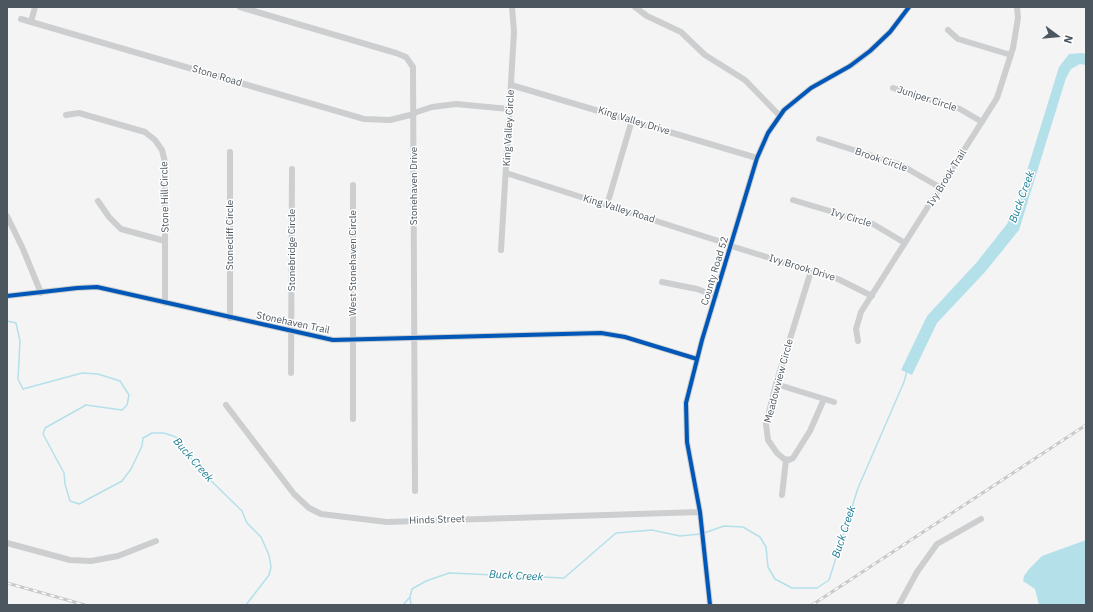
<!DOCTYPE html>
<style>
body{margin:0}
#map{position:relative;width:1093px;height:612px;overflow:hidden;background:#f4f4f4;font-family:"IBM Plex Sans",sans-serif}
canvas{display:block}
.frame{position:absolute;inset:0;border:8px solid #4c565f;pointer-events:none}
.north{position:absolute;left:1037px;top:16px;width:40px;height:40px;-webkit-text-stroke:3px #fff;paint-order:stroke;rotate:106deg;font-size:11px;font-weight:700;line-height:16px;text-align:center;color:#4c565f}
.north::after{content:'';display:block;margin:auto;width:14px;height:18px;background:#4c565f;clip-path:polygon(50% 0,100% 100%,50% 72%,0 100%)}
</style>
<div id="map">
<canvas width="1093" height="612"></canvas>
<div class="frame"></div>
<div class="north">N</div>
</div>
<script>
const c = document.querySelector('canvas').getContext('2d');
c.lineJoin = 'round';
function paint(path, color) {
  c.fillStyle = color;
  c.fill(path, 'evenodd');
}
function shape(rows) {
  const path = new Path2D();
  for (const r of rows) {
    path.moveTo(r[0], r[1]);
    for (let i = 2; i < r.length; i += 2) path.lineTo(r[i], r[i + 1]);
  }
  return path;
}
function stroke(path, color, width, dash) {
  c.strokeStyle = color;
  c.lineWidth = width;
  c.lineCap = dash ? 'butt' : 'round';
  c.setLineDash(dash || []);
  c.stroke(path);
}
function drawText(font, color, halo, rows, align = 'center') {
  c.font = font + ' "IBM Plex Sans",sans-serif';
  c.lineWidth = 3;
  c.setLineDash([]);
  c.textBaseline = 'middle';
  c.strokeStyle = halo;
  c.fillStyle = color;
  for (const [text, x, y, turn = 0] of rows) {
    c.save();
    c.translate(x, y);
    c.rotate((+turn || 0) * Math.PI / 180);
    c.textAlign = isNaN(turn) ? turn : align;
    if (halo) c.strokeText(text, 0, 0);
    c.fillText(text, 0, 0);
    c.restore();
  }
}
const water = shape([
 [1082,53,1086,54,1086,65,1080,64,1071,69,1066,78,1019,230,985,272,937,323,912,375,901,370,927,316,977,262,1007,224,1018,200,1059,67,1069,54],
 [1086,540,1086,605,1039,605,1035,589,1023,581,1024,576,1029,569,1042,556]
]);
const stream = shape([
 [7,321,16,323,20,341,18,379,23,389,82,373,98,374,120,381,129,395,127,405,122,410,86,405,45,428,43,434,64,473,65,484,70,501,79,504,122,481,131,469,142,446,143,438,152,433,164,433,176,437,199,469,242,511,247,523,261,537,269,555,271,567,269,575,246,605],
 [704,533,724,526,743,527,760,537,766,547,768,567,775,579,792,588,817,588,829,580,858,488,904,382,907,371],
 [410,597,411,605],
 [403,605,410,597,412,589,426,581,449,573,564,578,616,533,652,530,680,536,700,534]
]);
const minor = shape([
 [240,7,396,53,406,57,413,67,415,491],
 [635,7,647,16,681,32,705,55,745,80,779,115],
 [21,19,364,119,390,120,414,114],
 [31,22,35,7],
 [948,30,958,39,1011,55],
 [511,85,757,158],
 [893,88,960,109,982,122],
 [414,113,432,107,456,104,509,109],
 [66,115,79,113,145,132,155,140,162,150,165,162,165,303],
 [819,139,901,165,941,188],
 [230,152,230,318],
 [506,173,731,245],
 [353,185,353,419],
 [793,200,873,224,905,243],
 [98,201,109,217,121,229,165,241],
 [607,205,632,120],
 [7,216,23,249,41,293],
 [731,246,838,279,872,296],
 [501,250,514,32,512,7],
 [811,271,776,384,766,424,768,440,777,453,784,459,789,460,793,458,810,431,824,399],
 [662,282,697,289,716,296],
 [7,296,77,288,97,287,333,340,601,333,625,337,697,359],
 [858,341,856,329,861,312,997,98,1013,48,1018,18,1017,7],
 [291,373,292,169],
 [776,384,834,402],
 [226,405,294,494,309,508,321,514,387,522,700,512],
 [782,495,786,460],
 [7,543,70,560,91,561,118,556,156,541],
 [710,605,700,512,687,442,686,403,702,340,757,158,768,133,784,110,811,88,850,66,870,51,890,32,909,7],
 [899,605,917,572,937,544,981,519]
]);
const rail = shape([
 [7,583,85,605],
 [812,605,1086,425]
]);
const cycleway = shape([
 [7,296,77,288,97,287,333,340,601,333,625,337,697,359],
 [710,605,700,512,687,442,686,403,702,340,757,158,768,133,784,110,811,88,850,66,870,51,890,32,909,7]
]);
const streetNames = [
 ["Stone Road",217,76,17],
 ["Juniper Circle",927,99,18],
 ["King Valley Drive",634,121,17],
 ["King Valley Circle",509,128,-87],
 ["Brook Circle",881,160,19],
 ["Ivy Brook Trail",947,178,-58],
 ["Stonehaven Drive",414,186,-90],
 ["Stone Hill Circle",165,197,-91],
 ["King Valley Road",619,209,17],
 ["Ivy Circle",851,218,17],
 ["Stonecliff Circle",230,235,-90],
 ["Stonebridge Circle",292,250,-90],
 ["West Stonehaven Circle",353,263,-90],
 ["Ivy Brook Drive",802,268,17],
 ["County Road 52",715,271,-73],
 ["Stonehaven Trail",293,323,12],
 ["Meadowview Circle",779,381,-75],
 ["Hinds Street",437,520,-2]
];
const waterNames = [
 ["Buck Creek",1022,197,-70],
 ["Buck Creek",193,460,49],
 ["Buck Creek",844,532,-72],
 ["Buck Creek",516,576,3]
];
paint(water, '#b4e0ea');
stroke(stream, '#b4e0ea', 1.5);
stroke(minor, '#cccecf', 6);
stroke(rail, '#c8c9ca', 3);
stroke(rail, '#fff', 1.5, [4.5]);
stroke(cycleway, '#0057b8', 4);
drawText('10px', '#4c565f', '#fff', streetNames);
drawText('italic 11px', '#197d94', '#fff', waterNames);
</script>
